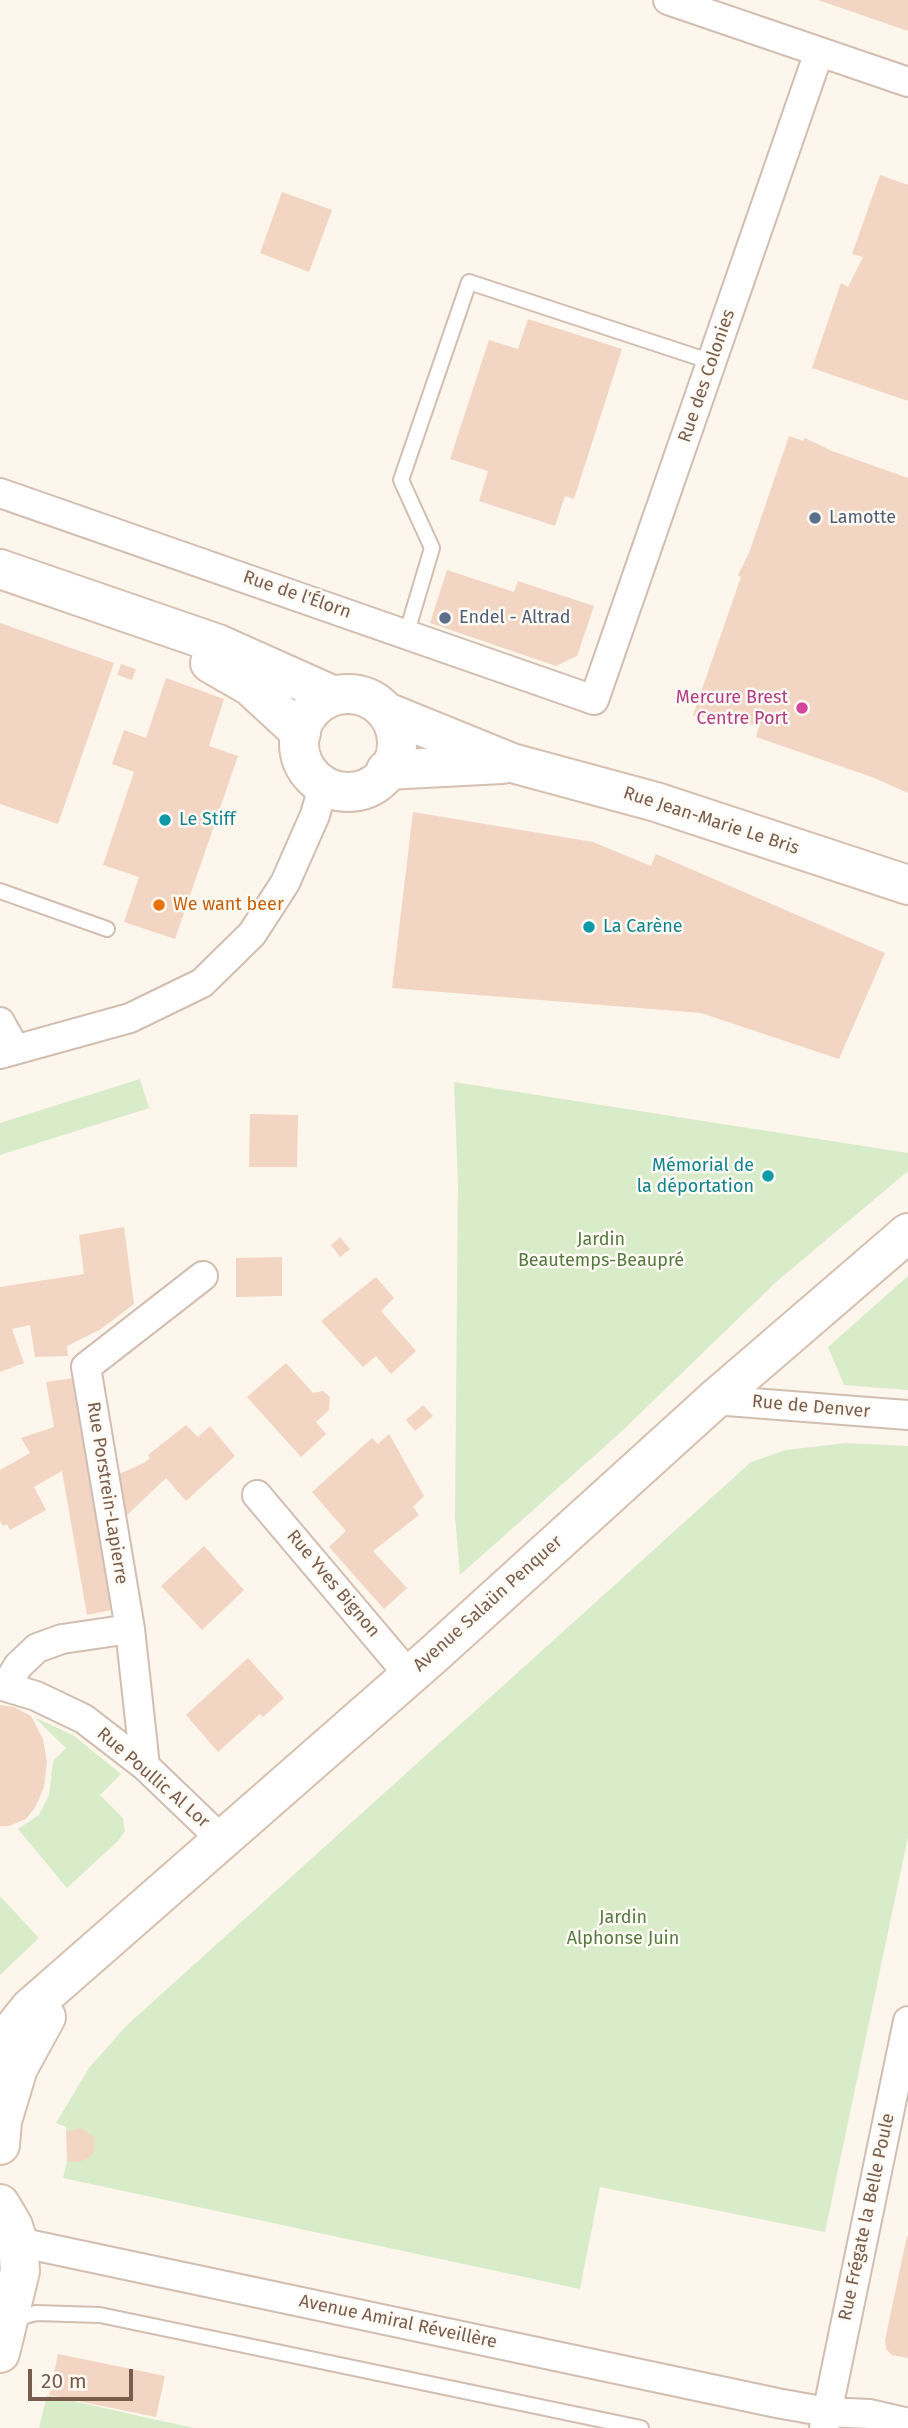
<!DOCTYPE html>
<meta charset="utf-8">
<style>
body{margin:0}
#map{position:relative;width:908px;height:2428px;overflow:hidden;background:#fdf6ec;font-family:"Fira Sans",sans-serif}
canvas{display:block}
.scale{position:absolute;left:28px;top:2369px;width:105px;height:32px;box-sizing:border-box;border:4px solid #7a5c4d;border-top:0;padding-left:9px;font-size:21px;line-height:24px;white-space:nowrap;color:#7a5c4d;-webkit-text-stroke:5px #fffaf3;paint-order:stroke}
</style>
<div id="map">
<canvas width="908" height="2428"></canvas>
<div class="scale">20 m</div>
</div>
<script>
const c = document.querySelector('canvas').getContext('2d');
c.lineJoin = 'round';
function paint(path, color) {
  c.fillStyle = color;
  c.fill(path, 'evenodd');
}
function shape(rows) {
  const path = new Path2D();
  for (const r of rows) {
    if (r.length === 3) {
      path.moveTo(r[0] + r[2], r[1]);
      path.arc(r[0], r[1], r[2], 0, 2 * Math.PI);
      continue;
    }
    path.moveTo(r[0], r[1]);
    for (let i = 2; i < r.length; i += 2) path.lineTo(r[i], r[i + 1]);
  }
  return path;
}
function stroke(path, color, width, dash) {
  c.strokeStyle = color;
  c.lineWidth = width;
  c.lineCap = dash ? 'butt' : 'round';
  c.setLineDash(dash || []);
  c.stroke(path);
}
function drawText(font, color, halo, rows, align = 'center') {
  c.font = font + ' "Fira Sans",sans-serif';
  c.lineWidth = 5;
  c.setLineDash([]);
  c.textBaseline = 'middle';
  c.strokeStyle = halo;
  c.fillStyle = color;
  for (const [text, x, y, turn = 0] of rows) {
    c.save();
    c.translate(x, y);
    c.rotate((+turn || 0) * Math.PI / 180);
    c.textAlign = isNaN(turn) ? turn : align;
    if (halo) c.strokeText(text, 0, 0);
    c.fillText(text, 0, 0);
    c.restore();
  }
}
const green = shape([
 [140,1079,149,1108,0,1155,0,1123],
 [454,1082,908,1153,908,1171,775,1283,621,1432,460,1575,455,1517,458,1184],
 [908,1276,908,1390,844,1385,828,1347],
 [846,1443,908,1446,908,1837,825,2232,600,2187,580,2289,63,2178,68,2157,66,2127,56,2123,89,2068,126,2026,751,1462,786,1450],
 [34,1717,73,1735,121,1774,100,1795,123,1818,125,1831,118,1841,67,1888,18,1829,39,1815,49,1795,53,1761,66,1748],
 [0,1896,39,1938,0,1975],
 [47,2395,157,2420,195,2428,39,2428]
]);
const building = shape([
 [818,0,908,0,908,31],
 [880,175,908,185,908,401,812,368,841,283,848,287,863,257,852,254],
 [282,192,332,210,309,272,260,253],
 [528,319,622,349,574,499,565,496,555,526,479,501,488,471,450,459,489,340,518,349],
 [789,436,803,441,805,438,832,451,908,478,908,793,872,777,756,737,759,726,693,715,741,577,738,575,749,553],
 [447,570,514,592,518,581,594,606,577,656,556,666,430,623],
 [0,623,114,663,58,824,0,804],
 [121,664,136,669,132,680,117,675],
 [166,678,224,699,209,746,238,756,175,939,124,922,139,877,103,865,134,772,112,764,124,730,146,738],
 [413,812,593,842,651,866,656,854,885,953,839,1059,701,1013,392,988],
 [250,1114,298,1115,297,1167,249,1167],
 [124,1227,134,1304,101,1329,67,1346,68,1356,35,1357,30,1325,12,1329,24,1363,0,1372,0,1287,84,1274,79,1235],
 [340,1237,350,1249,340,1257,331,1245],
 [282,1257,282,1296,236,1297,236,1258],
 [376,1277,394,1298,381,1311,416,1351,391,1374,376,1356,363,1367,321,1321],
 [286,1363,313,1393,323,1391,330,1397,329,1410,316,1422,326,1434,301,1457,247,1397],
 [74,1378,112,1610,87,1615,62,1471,34,1487,46,1510,10,1530,7,1524,3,1526,0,1521,0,1470,30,1453,21,1438,54,1427,46,1382],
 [423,1405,433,1416,415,1431,406,1420],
 [186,1425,198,1437,210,1426,235,1456,186,1501,166,1478,125,1517,119,1474,144,1463,150,1458,148,1455],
 [389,1434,424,1496,413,1507,419,1515,373,1551,407,1588,384,1609,329,1547,346,1531,312,1492,372,1438,378,1444],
 [204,1546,244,1590,202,1630,161,1586],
 [248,1658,284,1698,263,1717,260,1714,218,1752,186,1715],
 [0,1705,14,1707,31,1716,43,1739,47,1762,44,1787,36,1806,26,1819,9,1826,0,1826],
 [81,2128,95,2138,94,2152,89,2158,78,2162,67,2161,66,2131],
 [907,2236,908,2237,908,2358,892,2355,886,2349,885,2340],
 [58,2354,165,2376,156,2417,49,2395]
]);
const service = shape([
 [407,632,432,548,401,480,469,282,712,362],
 [0,891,107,929],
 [11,2320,36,2313,100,2315,641,2428]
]);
const minor = shape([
 [668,0,908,82],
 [0,493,594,700,819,52],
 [0,1022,15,1049],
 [0,1054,130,1018,202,983,252,934,285,883,315,815,323,787],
 [714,1400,908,1415],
 [257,1495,409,1675],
 [0,1685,36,1696,84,1719,145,1766,221,1839],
 [6,1686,18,1666,37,1648,62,1639,130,1629],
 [145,1766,130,1629,86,1367,203,1276],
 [18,2242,777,2403,827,2412,870,2414,908,2423],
 [824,2428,908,2021]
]);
const secondary = shape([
 [0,569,218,644,332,695],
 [210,663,250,686,301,733],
 [348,743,49],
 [389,713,512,763,656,802,908,885],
 [386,770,502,764],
 [0,2046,30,2008,433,1655,714,1400,908,1233],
 [0,2145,2,2121,18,2068,46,2017],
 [0,2204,13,2226,18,2242,20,2271,0,2353]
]);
const markers = [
 [815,518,7,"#5c6f8a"],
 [445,618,7,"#5c6f8a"],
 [802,708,7,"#d1479c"],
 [165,820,7,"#0f9aa8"],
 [159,905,7,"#e8710a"],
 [589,927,7,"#0f9aa8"],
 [768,1176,7,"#0f9aa8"]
];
const streetNames = [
 ["Rue des Colonies",707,376,-71],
 ["Rue de l'Élorn",297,595,19],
 ["Rue Jean-Marie Le Bris",711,821,18],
 ["Rue de Denver",811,1407,5],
 ["Rue Porstrein-Lapierre",107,1493,81],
 ["Rue Yves Bignon",333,1584,50],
 ["Avenue Salaün Penquer",488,1604,-42],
 ["Rue Poullic Al Lor",153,1778,41],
 ["Rue Frégate la Belle Poule",867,2217,-78],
 ["Avenue Amiral Réveillère",398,2322,12]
];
const serviceNames = [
 ["Lamotte",829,518],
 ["Endel - Altrad",459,618]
];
const hotelNames = [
 ["Mercure Brest",788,698],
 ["Centre Port",788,719]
];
const cultureNames = [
 ["Le Stiff",179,820],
 ["La Carène",603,927],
 ["Mémorial de",754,1166,"right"],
 ["la déportation",754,1187,"right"]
];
const foodNames = [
 ["We want beer",173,905]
];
const parkNames = [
 ["Jardin",601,1240],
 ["Beautemps-Beaupré",601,1261],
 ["Jardin",623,1918],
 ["Alphonse Juin",623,1939]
];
paint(green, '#d8ecc9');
paint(building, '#f3d5c3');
stroke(service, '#d1beb0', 18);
stroke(minor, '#d1beb0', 32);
stroke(secondary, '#d6c0b0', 42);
stroke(service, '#fff', 14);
stroke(minor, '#fff', 28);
stroke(secondary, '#fff', 38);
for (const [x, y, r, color] of markers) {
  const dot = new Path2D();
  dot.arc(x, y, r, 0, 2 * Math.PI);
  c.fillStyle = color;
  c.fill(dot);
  stroke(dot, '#fffaf3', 2.5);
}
drawText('18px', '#7a5c4d', '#fffaf3', streetNames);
drawText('18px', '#4e5e75', '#fffaf3', serviceNames, 'left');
drawText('18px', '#b23c85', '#fffaf3', hotelNames, 'right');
drawText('18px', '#0d838f', '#fffaf3', cultureNames, 'left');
drawText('18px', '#c56008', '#fffaf3', foodNames, 'left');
drawText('18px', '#537a41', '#fffaf3', parkNames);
</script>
